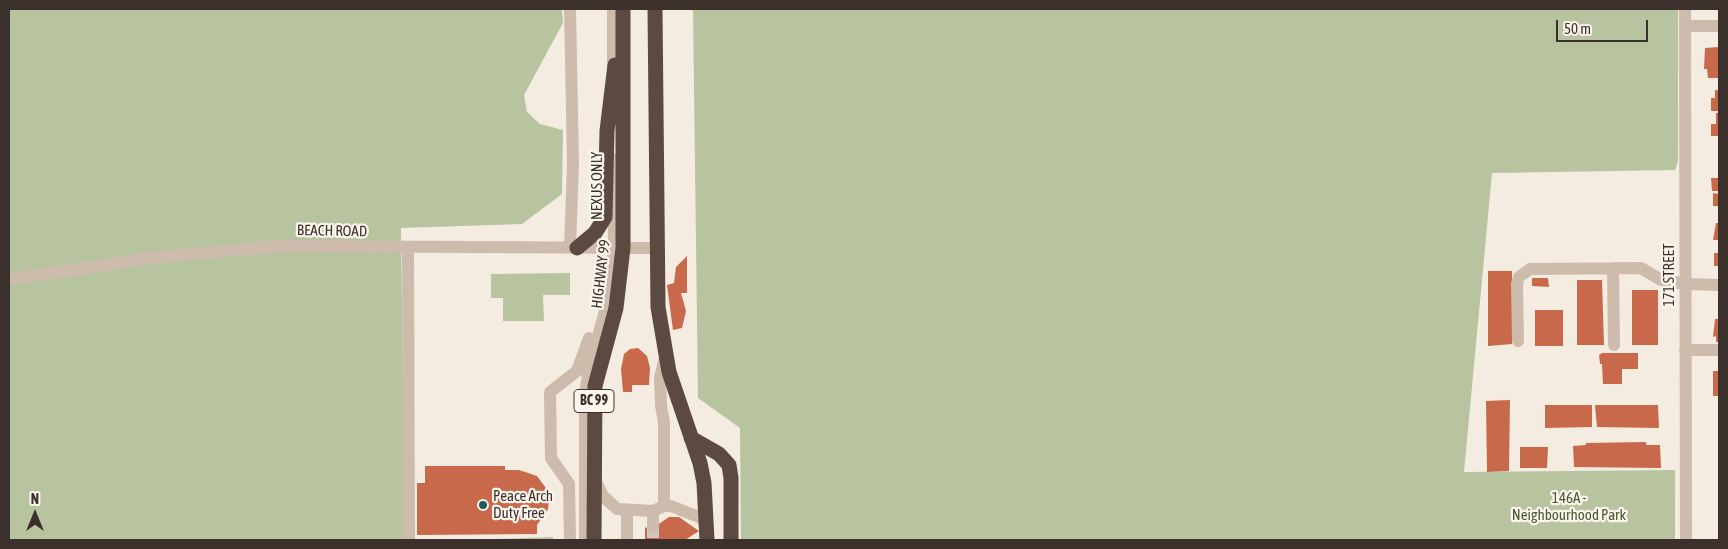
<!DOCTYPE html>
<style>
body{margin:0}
#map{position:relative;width:1728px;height:549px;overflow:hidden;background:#f4ebe1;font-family:"Asap Condensed",sans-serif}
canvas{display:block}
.frame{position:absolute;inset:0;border:10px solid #3b302b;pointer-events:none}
.north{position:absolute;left:10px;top:489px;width:50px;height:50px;-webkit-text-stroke:4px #fbf5ee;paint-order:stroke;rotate:0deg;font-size:14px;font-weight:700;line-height:20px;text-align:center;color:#3b302b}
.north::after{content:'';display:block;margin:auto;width:18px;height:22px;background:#3b302b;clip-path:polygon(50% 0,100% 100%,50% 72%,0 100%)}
.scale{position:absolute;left:1556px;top:20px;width:92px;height:22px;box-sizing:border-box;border:2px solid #3b302b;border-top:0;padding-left:6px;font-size:15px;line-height:18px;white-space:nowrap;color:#3b302b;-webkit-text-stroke:4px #fbf5ee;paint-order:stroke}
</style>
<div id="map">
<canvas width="1728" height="549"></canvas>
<div class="frame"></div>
<div class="north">N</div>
<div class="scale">50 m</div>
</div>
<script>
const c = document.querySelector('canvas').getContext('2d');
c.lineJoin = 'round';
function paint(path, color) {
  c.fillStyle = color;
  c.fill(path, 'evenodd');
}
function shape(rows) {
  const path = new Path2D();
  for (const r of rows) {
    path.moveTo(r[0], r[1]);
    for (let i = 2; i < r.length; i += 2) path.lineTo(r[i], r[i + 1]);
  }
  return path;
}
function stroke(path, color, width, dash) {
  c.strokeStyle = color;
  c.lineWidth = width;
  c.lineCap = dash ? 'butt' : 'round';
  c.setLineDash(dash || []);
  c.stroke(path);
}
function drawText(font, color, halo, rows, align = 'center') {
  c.font = font + ' "Asap Condensed",sans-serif';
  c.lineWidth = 4.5;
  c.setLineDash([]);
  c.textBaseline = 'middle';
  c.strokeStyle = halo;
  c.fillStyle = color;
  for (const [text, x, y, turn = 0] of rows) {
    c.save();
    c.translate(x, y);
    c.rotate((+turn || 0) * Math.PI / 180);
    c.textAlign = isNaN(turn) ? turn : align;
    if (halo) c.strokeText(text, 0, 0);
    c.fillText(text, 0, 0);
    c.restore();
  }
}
const green = shape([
 [9,9,562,9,563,23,524,95,527,112,540,124,563,130,562,194,522,224,401,228,405,540,9,540],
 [693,9,1678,9,1678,161,1675,170,1492,173,1464,472,1675,470,1675,540,741,540,740,428,698,398],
 [570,273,570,295,543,295,544,321,503,321,503,298,491,298,491,274],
 [553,537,553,540,498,539]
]);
const building = shape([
 [1719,47,1719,78,1708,78,1707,69,1704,69,1705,48],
 [1715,90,1719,90,1719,111,1711,111,1711,98,1715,98],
 [1716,113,1719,113,1719,136,1711,136,1711,124,1716,124],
 [1711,178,1719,178,1719,191,1712,191],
 [1713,193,1719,194,1719,206,1713,206],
 [1716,223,1719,223,1719,240,1713,240],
 [1714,253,1719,253,1719,266,1714,266],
 [687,256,687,293,681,293,686,311,682,328,673,330,667,285,674,283,676,267],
 [1488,271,1512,271,1512,344,1488,346],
 [1532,278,1548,278,1549,287,1532,286],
 [1577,280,1602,280,1604,345,1577,345],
 [1632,290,1658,290,1658,345,1632,345],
 [1535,310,1563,310,1563,346,1535,346],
 [1715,319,1719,319,1719,342,1716,342,1716,336,1713,337],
 [638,348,647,356,650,368,649,385,632,385,632,392,623,392,621,369,624,354,630,349],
 [1602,353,1638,353,1638,369,1622,369,1622,384,1603,384,1602,364,1600,364,1599,355],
 [1713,371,1719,371,1719,396,1713,396],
 [1510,400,1509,471,1487,472,1486,401],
 [1545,405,1592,405,1592,427,1545,428],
 [1595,405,1658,405,1659,428,1597,427],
 [1646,442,1646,445,1660,445,1661,468,1574,467,1573,446,1586,445,1586,443],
 [1520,447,1548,447,1547,468,1520,468],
 [425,466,505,466,505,470,519,470,537,476,548,491,549,500,548,509,537,525,537,534,417,535,417,483,425,483],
 [669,517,679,517,699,531,685,540,645,540,645,527,650,530]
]);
const minorTunnel = shape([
 [653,526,653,540]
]);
const minor = shape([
 [570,9,573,164,570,248],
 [613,9,613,74],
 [1685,9,1686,540],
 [1685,26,1719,26],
 [408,248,409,540],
 [1613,268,1614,345],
 [9,279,160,257,281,246,657,248],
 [1518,341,1517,284,1519,277,1530,269,1641,268,1661,280,1686,284,1719,285],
 [1685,350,1719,350],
 [595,480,603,496,617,509,653,511,664,506,671,506,701,518,707,526],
 [664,506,664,422,661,406,660,378,665,357],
 [627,511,627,540],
 [653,511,653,526],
 [570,540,569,484,551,458,550,392,577,371,589,338],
 [585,540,585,393,589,369,605,311,611,277,614,241,613,159]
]);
const highway = shape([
 [655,9,658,307,669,372,700,463,704,483,707,540],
 [577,248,595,233,605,217,607,131,615,65],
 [691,438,719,454,729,465,731,478,731,540],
 [594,540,595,386,616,308,623,248,623,9]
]);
const markers = [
 [483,505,5,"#1f5a5e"]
];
const shields = [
 [594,401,40]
];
const shieldNames = [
 ["BC 99",594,401]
];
const streetNames = [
 ["NEXUS ONLY",597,186,-90],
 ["BEACH ROAD",332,231,1],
 ["HIGHWAY 99",601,274,-83],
 ["171 STREET",1669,275,-90]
];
const poiNames = [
 ["Peace Arch",493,496],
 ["Duty Free",493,513]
];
const parkNames = [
 ["146A -",1569,498],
 ["Neighbourhood Park",1569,515]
];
paint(green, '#b8c4a0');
paint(building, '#c8694b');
stroke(minorTunnel, '#cfc6bd', 12, [12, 6]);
stroke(minor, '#cdbbac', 12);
stroke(highway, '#5c4a42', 15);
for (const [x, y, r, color] of markers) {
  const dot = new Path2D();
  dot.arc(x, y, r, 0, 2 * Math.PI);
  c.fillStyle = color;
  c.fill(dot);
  stroke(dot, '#fbf5ee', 2);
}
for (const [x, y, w] of shields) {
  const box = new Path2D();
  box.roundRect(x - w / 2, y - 11.5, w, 23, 4);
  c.fillStyle = '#fbf5ee';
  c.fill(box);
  stroke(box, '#3b302b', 1);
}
drawText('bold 14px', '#3b302b', null, shieldNames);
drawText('15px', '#3b302b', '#fbf5ee', streetNames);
drawText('15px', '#3b302b', '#fbf5ee', poiNames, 'left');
drawText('15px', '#4a5a2e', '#fbf5ee', parkNames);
</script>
